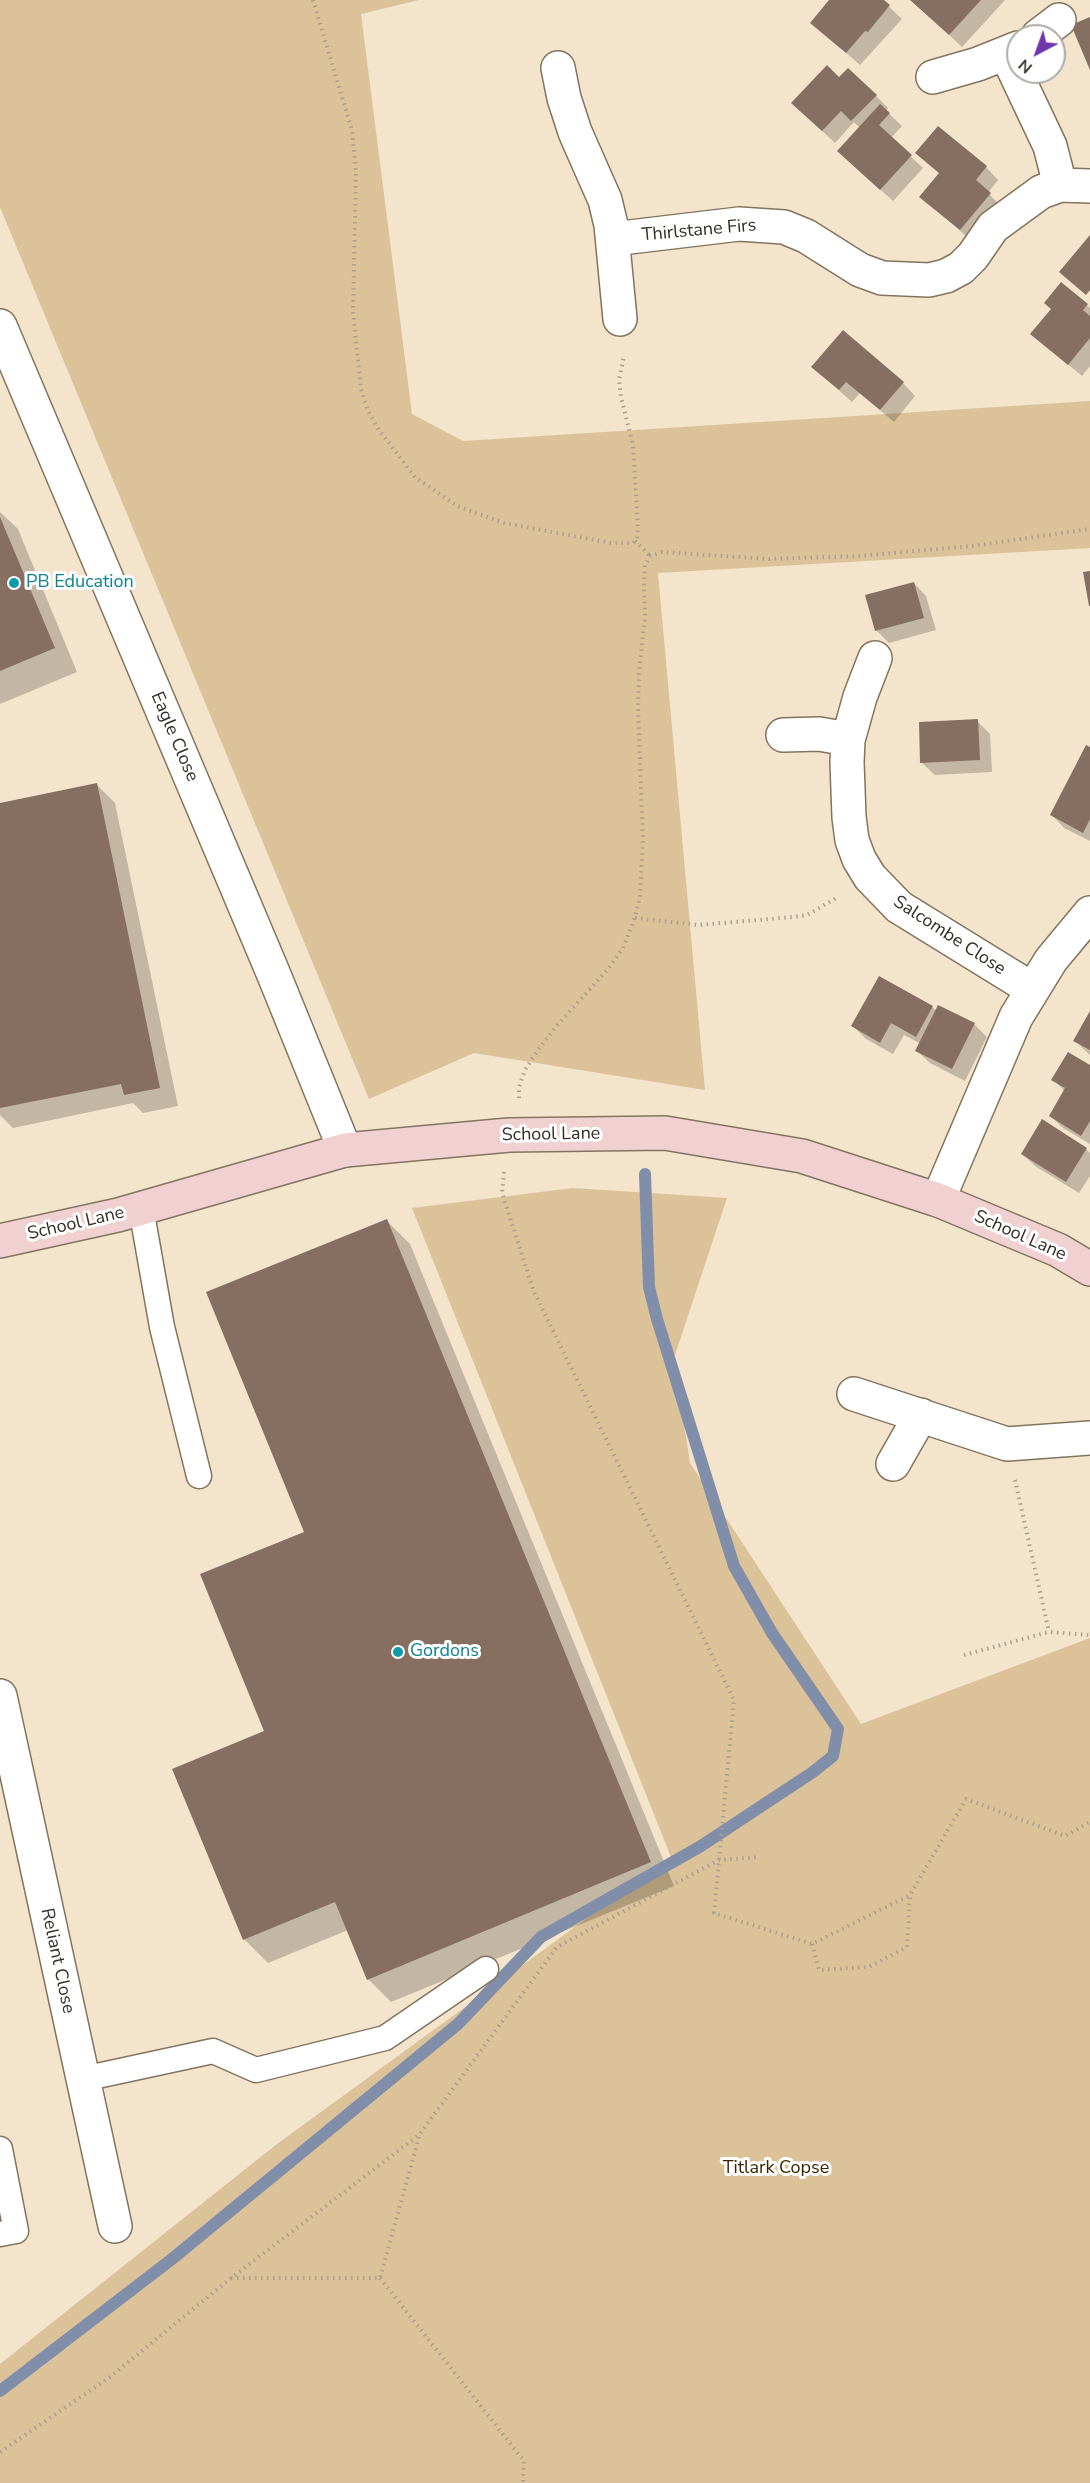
<!DOCTYPE html>
<style>
body{margin:0}
#map{position:relative;width:1090px;height:2483px;overflow:hidden;background:#f4e4cc;font-family:"Nunito Sans",sans-serif}
canvas{display:block}
.north{position:absolute;left:1006px;top:24px;width:60px;height:60px;box-sizing:border-box;background:#fff;border:2px solid #adaba7;border-radius:50%;rotate:221deg;font-size:16px;font-weight:700;line-height:24px;text-align:center;color:#332d24}
.north::after{content:'';display:block;margin:auto;width:21px;height:27px;background:#7036ac;clip-path:polygon(50% 0,100% 100%,50% 72%,0 100%)}
</style>
<div id="map">
<canvas width="1090" height="2483"></canvas>
<div class="north">N</div>
</div>
<script>
const c = document.querySelector('canvas').getContext('2d');
c.lineJoin = 'round';
function paint(path, color) {
  c.fillStyle = color;
  c.fill(path, 'evenodd');
}
function shape(rows) {
  const path = new Path2D();
  for (const r of rows) {
    path.moveTo(r[0], r[1]);
    for (let i = 2; i < r.length; i += 2) path.lineTo(r[i], r[i + 1]);
  }
  return path;
}
function stroke(path, color, width, dash) {
  c.strokeStyle = color;
  c.lineWidth = width;
  c.lineCap = dash ? 'butt' : 'round';
  c.setLineDash(dash || []);
  c.stroke(path);
}
function drawText(font, color, halo, rows, align = 'center') {
  c.font = font + ' "Nunito Sans",sans-serif';
  c.lineWidth = 6;
  c.setLineDash([]);
  c.textBaseline = 'middle';
  c.strokeStyle = halo;
  c.fillStyle = color;
  for (const [text, x, y, turn = 0] of rows) {
    c.save();
    c.translate(x, y);
    c.rotate((+turn || 0) * Math.PI / 180);
    c.textAlign = isNaN(turn) ? turn : align;
    if (halo) c.strokeText(text, 0, 0);
    c.fillText(text, 0, 0);
    c.restore();
  }
}
const green = shape([
 [0,0,419,0,361,14,412,414,463,441,1090,401,1090,548,658,573,705,1090,474,1053,369,1099,0,207],
 [573,1188,727,1198,674,1358,690,1463,861,1724,1090,1638,1090,2483,0,2483,0,2364,277,2144,671,1857,412,1208]
]);
const shadow = shape([
 [831,0,882,0,902,19,860,65,812,23],
 [912,0,1005,0,962,47],
 [839,79,876,96,888,108,886,111,902,126,891,138,923,168,893,201,851,163,860,128,854,122,835,143,806,116],
 [917,153,986,167,998,180,988,193,1002,207,973,242,921,197,940,174],
 [1087,305,1090,308,1090,366,1082,376,1032,334],
 [813,367,903,383,915,396,894,422,860,393,852,402],
 [0,512,18,529,77,672,0,704],
 [914,583,926,596,936,630,889,643,876,630],
 [977,721,990,734,992,772,935,775,922,763],
 [1090,749,1090,841,1064,828,1052,815],
 [97,785,115,803,178,1106,143,1113,133,1103,13,1128,0,1115,0,805],
 [932,1007,937,1011,974,1024,987,1037,965,1081,930,1063,917,1051,921,1044,904,1035,893,1054,866,1039,853,1026],
 [1090,1014,1090,1055,1075,1041],
 [1090,1067,1090,1144,1063,1128,1050,1116,1065,1091,1053,1080],
 [1086,1149,1090,1153,1090,1176,1079,1193,1035,1166,1022,1154],
 [387,1221,410,1244,674,1886,391,2002,368,1979,348,1930,268,1963,244,1939,266,1732,306,1533]
]);
const stream = shape([
 [0,2391,172,2259,458,2024,541,1937,701,1846,813,1772,833,1756,838,1729,772,1633,734,1566,657,1319,649,1287,645,1174]
]);
const building = shape([
 [829,0,884,0,890,5,868,32,865,31,846,53,810,23],
 [910,0,981,0,949,35],
 [1090,17,1090,70,1071,25],
 [827,65,839,77,848,68,877,95,851,121,841,111,822,131,791,103],
 [880,104,890,113,879,125,912,155,880,190,837,151],
 [938,126,987,166,976,180,991,193,960,230,919,197,939,173,915,153],
 [1090,235,1090,290,1086,295,1059,272],
 [1061,282,1088,304,1083,310,1090,316,1090,338,1068,365,1030,334,1051,309,1044,303],
 [843,330,904,382,880,410,846,382,839,390,811,367],
 [0,517,55,648,0,671],
 [1090,571,1090,606,1089,606,1083,572],
 [914,582,924,618,875,631,865,595],
 [978,719,980,760,920,763,919,722],
 [1086,745,1090,747,1090,819,1083,833,1050,815],
 [97,783,160,1088,124,1095,121,1084,0,1108,0,803],
 [879,976,933,1006,916,1037,891,1023,880,1043,851,1026],
 [938,1005,975,1023,952,1069,915,1051],
 [1090,1011,1090,1050,1073,1041],
 [1068,1052,1090,1065,1090,1121,1081,1136,1049,1116,1065,1088,1051,1080],
 [1042,1119,1087,1148,1066,1182,1021,1154],
 [387,1219,651,1862,367,1980,335,1902,243,1940,172,1769,264,1731,200,1574,304,1532,206,1292]
]);
const path = shape([
 [313,0,352,130,356,172,353,312,361,389,368,411,379,430,415,477,457,506,504,523,611,543,633,543,637,539,638,529,633,445,621,397,619,380,624,356],
 [635,541,650,556],
 [635,918,699,925,793,917,807,915,838,897],
 [519,1098,519,1087,525,1070,538,1050,555,1028,608,969,623,948,633,923,640,898,643,840,638,708,639,672,645,617,644,582,645,565,650,556,662,552,769,559,858,556,972,546,1090,529],
 [504,1172,502,1193,534,1292,734,1700,714,1913,812,1944,910,1895,966,1799,1065,1836,1090,1822],
 [1015,1480,1049,1632],
 [964,1655,1049,1632,1090,1635],
 [812,1944,819,1970,869,1967,907,1947,910,1895],
 [231,2278,380,2278,419,2137],
 [380,2278,524,2461,523,2483],
 [0,2452,110,2377,231,2278,419,2135,557,1947,719,1860,760,1857]
]);
const lane = shape([
 [141,1208,162,1327,199,1476],
 [83,2079,213,2051,256,2070,385,2038,486,1969],
 [0,2149,16,2231,0,2234]
]);
const street = shape([
 [1038,36,1059,20],
 [1006,53,1050,146,1060,185],
 [558,68,564,98,575,132,605,200,611,225,620,319],
 [933,77,978,64,1018,48],
 [613,239,739,224,784,227,806,236,860,270,882,278,929,280,946,276,961,268,973,256,993,227,1041,192,1060,185,1090,186],
 [0,326,274,975,345,1150],
 [875,658,860,697,848,740,847,762,849,817,852,840,859,859,870,877,899,907,1032,989],
 [783,735,819,734,848,739],
 [938,1200,1016,1017,1051,960,1090,913],
 [854,1394,1007,1444,1090,1438],
 [893,1464,921,1415],
 [0,1696,115,2226]
]);
const secondary = shape([
 [0,1241,118,1215,345,1150,509,1135,665,1133,802,1156,938,1200,1058,1250,1090,1269]
]);
const markers = [
 [14,583,6,"#0f9aa8"],
 [398,1652,6,"#0f9aa8"]
];
const streetNames = [
 ["Thirlstane Firs",699,231,-5],
 ["Eagle Close",174,737,67],
 ["Salcombe Close",949,936,33],
 ["School Lane",551,1135,-1],
 ["School Lane",76,1224,-13],
 ["School Lane",1020,1236,24],
 ["Reliant Close",57,1961,78]
];
const cultureNames = [
 ["PB Education",26,583],
 ["Gordons",410,1652]
];
const parkNames = [
 ["Titlark Copse",776,2169]
];
paint(green, '#dbc299');
paint(shadow, '#0003');
stroke(stream, '#808eaa', 12);
paint(building, '#866f61');
stroke(lane, '#82745e', 27);
stroke(street, '#82745e', 36);
stroke(secondary, '#82745e', 36);
stroke(path, '#ab9f8d', 4, [1.5, 4.5]);
stroke(lane, '#fff', 24);
stroke(street, '#fff', 33);
stroke(secondary, '#f0d0d1', 33);
for (const [x, y, r, color] of markers) {
  const dot = new Path2D();
  dot.arc(x, y, r, 0, 2 * Math.PI);
  c.fillStyle = color;
  c.fill(dot);
  stroke(dot, '#fff', 2);
}
drawText('18px', '#332d24', '#fff', streetNames);
drawText('18px', '#0d838f', '#fff', cultureNames, 'left');
drawText('18px', '#392500', '#fff', parkNames);
</script>
